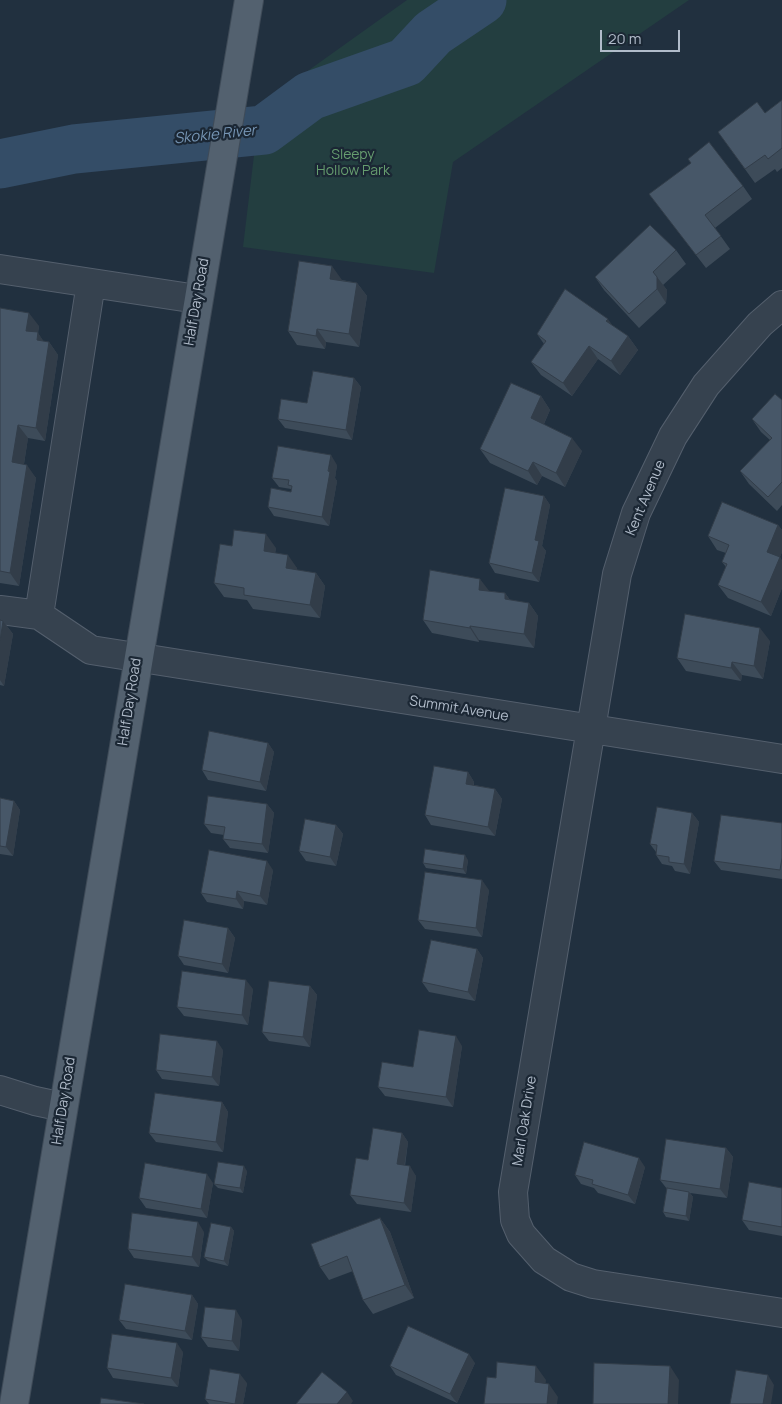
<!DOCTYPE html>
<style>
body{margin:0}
#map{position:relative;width:782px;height:1404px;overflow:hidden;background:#21303f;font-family:Manrope,sans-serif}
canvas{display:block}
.scale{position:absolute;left:600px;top:30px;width:80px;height:22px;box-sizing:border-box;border:2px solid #b1bcca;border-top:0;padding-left:6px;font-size:15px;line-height:18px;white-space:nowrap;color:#b1bcca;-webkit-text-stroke:4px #1b2734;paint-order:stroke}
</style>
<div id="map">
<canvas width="782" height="1404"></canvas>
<div class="scale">20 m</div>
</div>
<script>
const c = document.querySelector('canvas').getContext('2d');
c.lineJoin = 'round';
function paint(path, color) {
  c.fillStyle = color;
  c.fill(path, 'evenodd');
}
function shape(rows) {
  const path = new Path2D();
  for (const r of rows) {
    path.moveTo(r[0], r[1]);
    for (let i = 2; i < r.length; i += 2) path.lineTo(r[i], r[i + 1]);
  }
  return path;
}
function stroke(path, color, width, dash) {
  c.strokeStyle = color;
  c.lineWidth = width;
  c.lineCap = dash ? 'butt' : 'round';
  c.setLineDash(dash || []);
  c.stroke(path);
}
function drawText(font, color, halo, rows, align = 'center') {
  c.font = font + ' Manrope,sans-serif';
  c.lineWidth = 4.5;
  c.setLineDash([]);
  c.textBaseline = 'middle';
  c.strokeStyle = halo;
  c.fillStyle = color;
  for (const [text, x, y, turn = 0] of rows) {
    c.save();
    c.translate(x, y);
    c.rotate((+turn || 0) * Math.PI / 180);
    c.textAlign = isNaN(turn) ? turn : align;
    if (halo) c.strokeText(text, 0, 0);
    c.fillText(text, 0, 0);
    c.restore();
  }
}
const green = shape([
 [407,0,689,0,453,162,434,273,243,247,260,105]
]);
const river = shape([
 [0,164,74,149,264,130,310,96,406,62,433,33,482,0]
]);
const minor = shape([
 [0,269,197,299],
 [782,305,760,324,706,385,673,436,636,513,617,574,513,1192,515,1220,521,1234,544,1260,571,1277,593,1284,782,1313],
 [0,610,39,615,91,650,782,759],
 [39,615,91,283],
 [0,1090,35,1101,63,1107]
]);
const major = shape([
 [14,1404,249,0]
]);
const wall = shape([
 [782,100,782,168,777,172,775,169,755,183,718,132,765,113],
 [743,186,752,199,715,228,730,249,706,268,649,194],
 [676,250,686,264,663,285,667,290,666,303,639,328,604,290,595,277],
 [342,280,357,283,367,296,359,347,326,342,325,349,297,345,288,331],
 [0,308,39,326,38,333,43,341,49,342,58,355,45,441,28,438,24,464,36,478,19,586,0,583],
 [613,326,628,336,638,350,620,375,598,359,572,396,541,375,531,362,544,344,537,334],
 [354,378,361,387,352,440,285,428,278,419],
 [541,396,550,410,544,424,582,451,565,487,542,476,537,485,490,463,480,449],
 [782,400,782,505,777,511,749,484,740,471,770,440,761,432,752,419],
 [337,465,335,478,337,481,329,526,274,516,268,507,291,492,291,489,279,487,272,478],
 [544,496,550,505,542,546,546,551,539,582,495,573,489,563],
 [778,525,782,530,782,552,780,557,782,561,782,588,771,616,728,598,718,585,726,567,722,562,726,553,717,550,708,536],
 [232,546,276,548,275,553,297,568,297,570,316,573,325,586,320,618,253,609,247,600,224,597,214,583],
 [489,591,505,593,510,600,529,603,538,616,534,648,479,640,479,642,432,633,423,620],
 [0,620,3,621,13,634,4,686,0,685],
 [770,641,763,679,742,675,741,681,686,671,677,658],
 [268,743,274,752,266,791,208,780,202,770],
 [468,772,474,782,474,785,495,789,502,799,495,836,431,825,425,815],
 [0,798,14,801,20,810,13,856,0,854],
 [267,804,274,813,268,853,230,848,223,839,224,835,211,833,204,824],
 [692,813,699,822,690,874,675,871,672,866,662,864,656,855,656,852,650,844],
 [782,823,782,879,721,870,714,861],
 [336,825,343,834,336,866,306,861,299,851],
 [468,860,466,874,426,868,423,863],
 [273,870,267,905,244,901,243,909,207,902,201,893],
 [489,890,482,937,425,929,418,920],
 [228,928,235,938,228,973,184,965,178,956],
 [477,949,483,958,475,1001,429,992,422,982],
 [310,986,317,995,310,1047,269,1041,262,1032],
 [253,989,248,1025,184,1016,177,1007],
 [462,1046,453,1107,385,1096,378,1087,413,1067],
 [223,1050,219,1086,162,1079,156,1070],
 [222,1102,228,1112,223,1152,156,1142,149,1133],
 [402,1133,408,1142,405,1166,416,1176,411,1212,357,1204,350,1195,368,1160],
 [726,1148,733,1157,727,1198,690,1193,693,1197,689,1221,666,1217,663,1212,667,1189,660,1180],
 [645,1167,635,1204,598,1193,594,1188,581,1184,575,1175],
 [247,1171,243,1193,218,1188,214,1184],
 [213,1183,207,1218,146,1208,139,1198],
 [782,1188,782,1236,749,1230,742,1220],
 [380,1218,390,1232,414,1298,373,1314,363,1300,353,1271,329,1280,320,1267],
 [231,1227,234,1231,228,1266,208,1261,204,1257],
 [204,1232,199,1267,134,1258,128,1249],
 [192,1295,198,1304,192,1340,126,1329,119,1320],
 [242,1320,239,1351,208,1347,201,1337],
 [183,1352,178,1387,113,1378,107,1368],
 [475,1363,457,1403,396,1375,390,1366],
 [247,1383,243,1404,209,1404,205,1399]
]);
const shadedWall = shape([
 [332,266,342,280,340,292,330,279],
 [657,277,667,290,666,303,657,289],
 [357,283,367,296,359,347,349,334],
 [29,313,39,326,38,333,47,346,46,353,26,331],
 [608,319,617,332,606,321],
 [317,329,326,342,325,349,316,336],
 [628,336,638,350,620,375,611,361],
 [49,342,58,355,45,441,36,428],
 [589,346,598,359,572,396,563,383],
 [354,378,361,387,352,440,346,430],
 [541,396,550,410,540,432,531,418],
 [18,425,28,438,22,476,12,462],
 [572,438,582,451,565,487,556,473],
 [331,455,337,465,335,478,337,481,329,526,322,517],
 [533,462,542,476,537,485,528,471],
 [27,465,36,478,19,586,10,573],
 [544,496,550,505,542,546,546,551,539,582,532,573,535,540],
 [778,525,782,530,782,552,780,557,782,561,782,588,771,616,761,602,767,552],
 [266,534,276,548,273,565,264,551],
 [288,555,297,568,296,582,286,568],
 [316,573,325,586,320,618,310,605],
 [480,579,490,592,479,590],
 [505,593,515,607,505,599],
 [529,603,538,616,534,648,524,634],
 [3,621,13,634,4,686,0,680,0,641],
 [470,626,479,640,479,642,470,628],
 [760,628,770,641,763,679,754,666],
 [732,662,742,675,741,681,731,668],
 [268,743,274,752,266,791,260,782],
 [468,772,474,782,472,793,466,784],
 [495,789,502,799,495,836,488,827],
 [14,801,20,810,13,856,6,847],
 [267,804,274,813,268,853,262,844],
 [692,813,699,822,690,874,684,864],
 [336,825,343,834,336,866,330,857],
 [465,855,468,860,466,874,463,869],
 [267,861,273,870,267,905,260,896],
 [482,880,489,890,482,937,476,928],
 [237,891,244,901,243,909,236,899],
 [228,928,235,938,228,973,222,964],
 [477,949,483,958,475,1001,468,992],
 [246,980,253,989,248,1025,242,1015],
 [310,986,317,995,310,1047,303,1037],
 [456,1036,462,1046,453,1107,446,1097],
 [217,1041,223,1050,219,1086,212,1077],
 [222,1102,228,1112,223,1152,216,1142],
 [402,1133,408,1142,403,1174,397,1164],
 [726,1148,733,1157,727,1198,720,1189],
 [639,1158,645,1167,635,1204,628,1195],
 [244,1166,247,1171,243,1193,240,1188],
 [410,1166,416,1176,411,1212,404,1203],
 [207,1174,213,1183,207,1218,201,1209],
 [689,1192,693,1197,689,1221,686,1216],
 [380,1218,390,1232,414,1298,405,1285],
 [198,1222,204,1232,199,1267,192,1257],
 [231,1227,234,1231,228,1266,224,1261],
 [192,1295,198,1304,192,1340,185,1331],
 [236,1310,242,1320,239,1351,232,1341],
 [177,1343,183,1352,178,1387,171,1378],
 [469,1354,475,1363,457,1403,450,1394],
 [536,1366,546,1380,544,1396,535,1382],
 [670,1366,679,1380,678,1404,668,1404],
 [240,1374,247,1383,243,1404,235,1404],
 [768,1375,774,1385,771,1404,763,1404],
 [549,1384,558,1397,557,1404,547,1404],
 [347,1392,353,1401,351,1404,337,1404]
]);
const building = shape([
 [782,100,782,148,768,159,765,155,745,169,718,132,757,102,765,113,782,100],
 [709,142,743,186,705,215,721,236,696,255,649,194,691,163,688,159,709,142],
 [650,225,676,250,653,272,657,277,657,289,629,314,595,277,650,225],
 [299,261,332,266,330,279,357,283,349,334,317,329,316,336,288,331,299,261],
 [565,289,608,319,606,321,628,336,611,361,589,346,563,383,531,362,546,341,537,334,565,289],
 [0,308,29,313,26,331,38,332,37,340,49,342,36,428,18,425,12,462,27,465,10,573,0,571,0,308],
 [313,371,354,378,346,430,278,419,281,399,307,403,313,371],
 [511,383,541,396,531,418,572,438,556,473,533,462,528,471,480,449,511,383],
 [775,394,782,400,782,482,768,497,740,471,772,438,752,419,775,394],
 [278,446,331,455,328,471,330,472,322,517,268,507,271,488,291,492,292,486,288,485,289,480,272,478,278,446],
 [505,488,544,496,535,540,539,541,532,573,489,563,505,488],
 [722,502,778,525,767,552,780,557,761,602,718,585,727,564,722,562,729,545,708,536,722,502],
 [234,530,266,534,264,551,288,555,286,568,316,573,310,605,244,595,244,588,214,583,220,544,232,546,234,530],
 [430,570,480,579,479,590,505,593,505,599,529,603,524,634,470,626,470,628,423,620,430,570],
 [685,614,760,628,754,666,732,662,731,668,677,658,685,614],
 [0,620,3,621,0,641,0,620],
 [209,731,268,743,260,782,202,770,209,731],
 [434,766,468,772,466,784,495,789,488,827,425,815,434,766],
 [208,796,267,804,262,844,223,839,225,827,204,824,208,796],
 [0,798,14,801,6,847,0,846,0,798],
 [657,807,692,813,684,864,669,862,669,857,656,855,657,845,650,844,657,807],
 [721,815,782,823,782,858,780,870,714,861,721,815],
 [305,819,336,825,330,857,299,851,305,819],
 [425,849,465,855,463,869,423,863,425,849],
 [209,850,267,861,260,896,237,891,236,899,201,893,209,850],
 [425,872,482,880,476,928,418,920,425,872],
 [184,920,228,928,222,964,178,956,184,920],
 [431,940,477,949,468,992,422,982,431,940],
 [182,971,246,980,242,1015,177,1007,182,971],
 [269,981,310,986,303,1037,262,1032,269,981],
 [419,1030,456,1036,446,1097,378,1087,382,1062,413,1067,419,1030],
 [160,1034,217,1041,212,1077,156,1070,160,1034],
 [155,1093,222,1102,216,1142,149,1133,155,1093],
 [373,1128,402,1133,397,1164,410,1166,404,1203,350,1195,356,1158,368,1160,373,1128],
 [666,1139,726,1148,720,1189,660,1180,666,1139],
 [584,1142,639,1158,628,1195,592,1184,593,1180,575,1175,584,1142],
 [218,1162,244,1166,240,1188,214,1184,218,1162],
 [145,1163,207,1174,201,1209,139,1198,145,1163],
 [749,1182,782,1188,782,1227,742,1220,749,1182],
 [667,1188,689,1192,686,1216,663,1212,667,1188],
 [132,1213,198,1222,192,1257,128,1249,132,1213],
 [380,1218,405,1285,363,1300,347,1256,320,1267,311,1244,380,1218],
 [211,1223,231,1227,224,1261,204,1257,211,1223],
 [125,1284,192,1295,185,1331,119,1320,125,1284],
 [205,1307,236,1310,232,1341,201,1337,205,1307],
 [408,1326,469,1354,450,1394,390,1366,408,1326],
 [112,1334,177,1343,171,1378,107,1368,112,1334],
 [497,1362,536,1366,535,1382,549,1384,547,1404,484,1404,487,1377,496,1378,497,1362],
 [594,1363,670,1366,668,1404,593,1404,594,1363],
 [210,1369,240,1374,235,1404,205,1399,210,1369],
 [736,1370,768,1375,763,1404,730,1404,736,1370],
 [322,1372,347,1392,337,1404,296,1404,322,1372],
 [101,1398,144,1404,100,1404,101,1398]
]);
const parkNames = [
 ["Sleepy",353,155],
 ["Hollow Park",353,171]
];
const streetNames = [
 ["Half Day Road",197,302,-80],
 ["Kent Avenue",646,498,-67],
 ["Half Day Road",130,702,-81],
 ["Summit Avenue",459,709,9],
 ["Half Day Road",64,1101,-81],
 ["Marl Oak Drive",525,1121,-81]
];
const waterNames = [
 ["Skokie River",215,135,-6]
];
paint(green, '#233e40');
stroke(river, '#344d67', 49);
stroke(minor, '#545f6d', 30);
stroke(major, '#3f4b58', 30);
stroke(minor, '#36424f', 28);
stroke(major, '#53616f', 28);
paint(wall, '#3d4b59');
paint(shadedWall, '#323d49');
paint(building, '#475768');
stroke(building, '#323d49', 1);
drawText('14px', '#669d6f', '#1b2734', parkNames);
drawText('14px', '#b1bcca', '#1b2734', streetNames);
drawText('italic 15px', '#7695b4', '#1b2734', waterNames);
</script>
